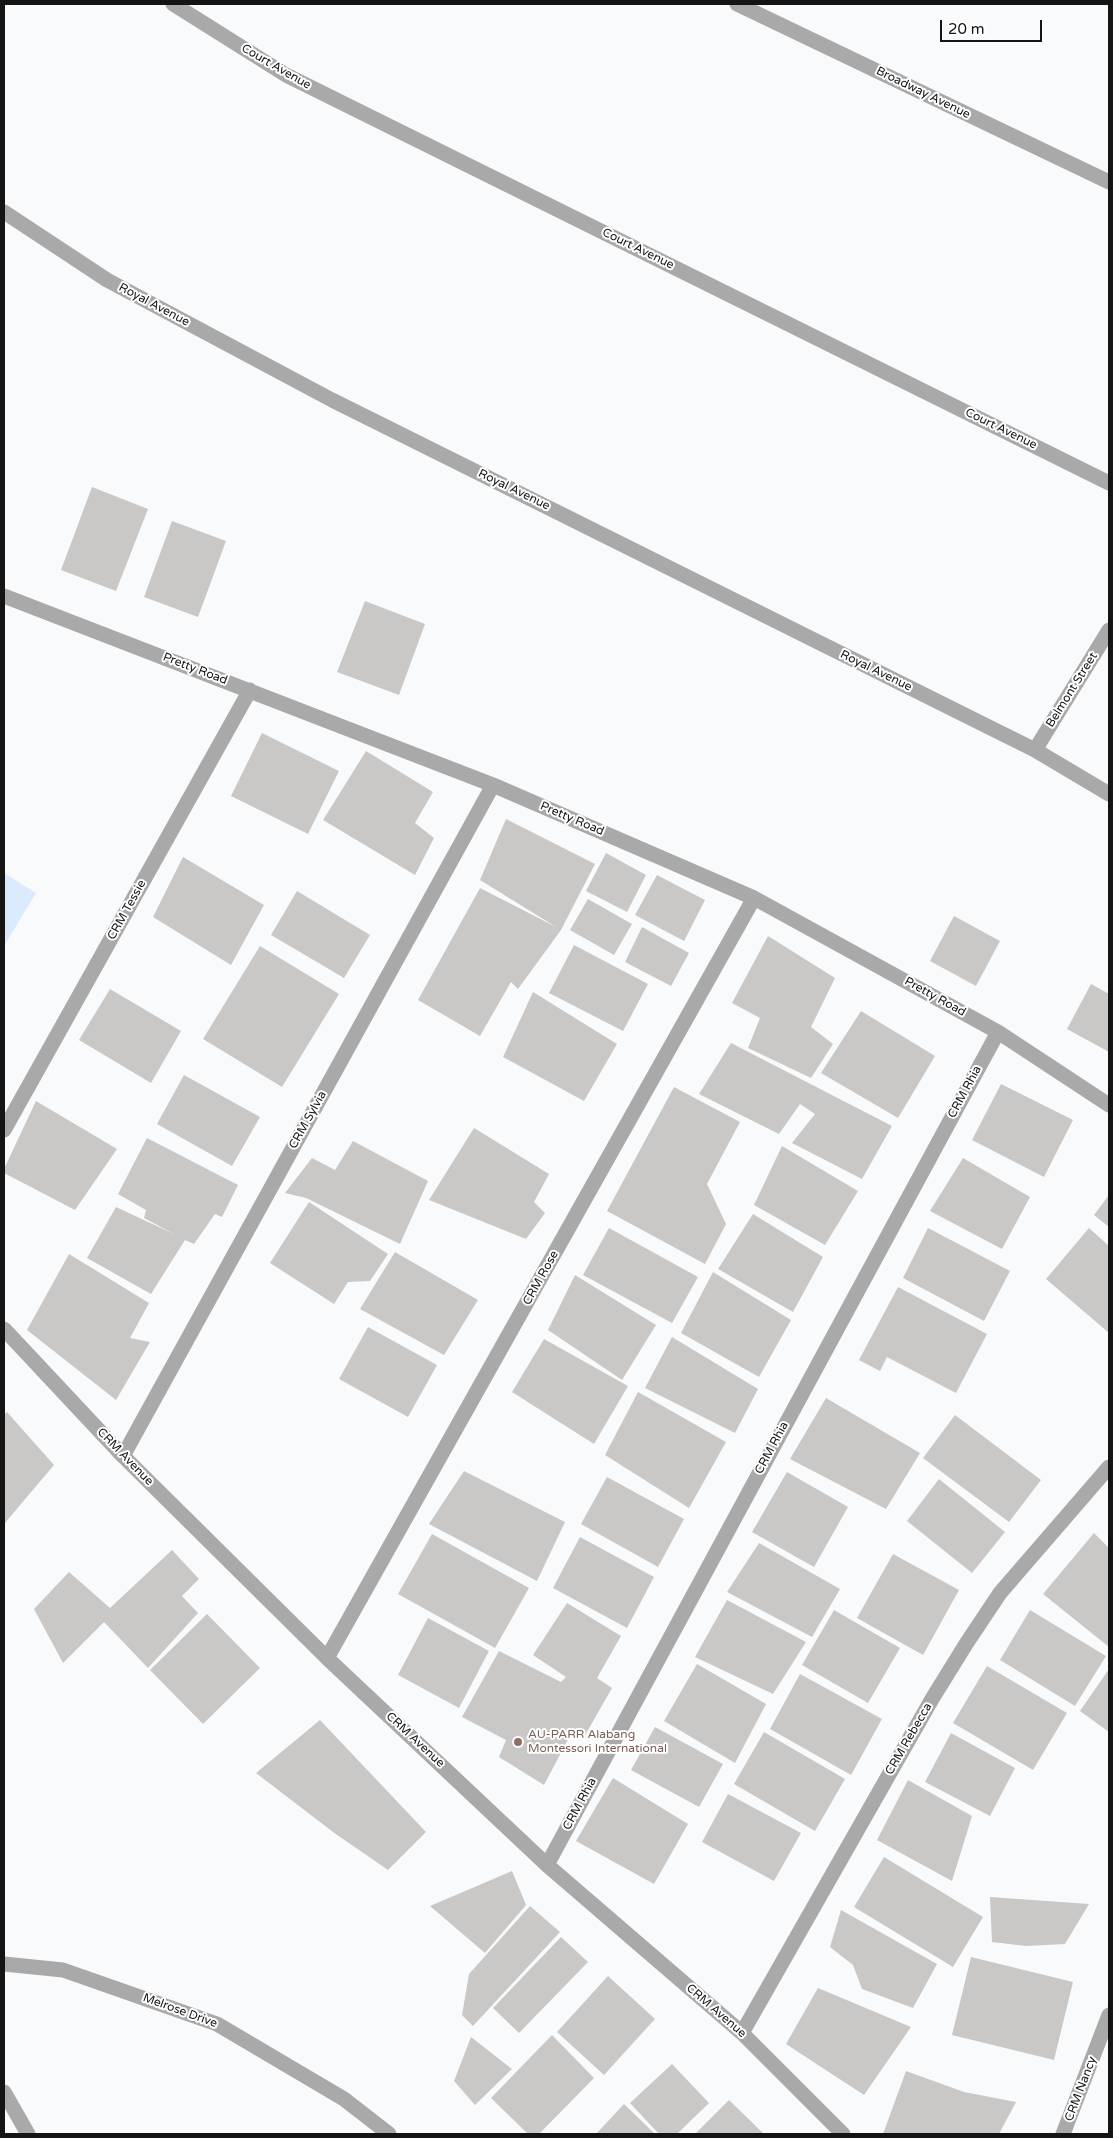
<!DOCTYPE html>
<style>
body{margin:0}
#map{position:relative;width:1113px;height:2138px;overflow:hidden;background:#f9fafb;font-family:"Varela Round",sans-serif}
canvas{display:block}
.frame{position:absolute;inset:0;border:5px solid #141415;pointer-events:none}
.scale{position:absolute;left:940px;top:20px;width:102px;height:22px;box-sizing:border-box;border:2px solid #141415;border-top:0;padding-left:6px;font-size:15px;line-height:18px;white-space:nowrap;color:#141415;-webkit-text-stroke:4px #fff;paint-order:stroke}
</style>
<div id="map">
<canvas width="1113" height="2138"></canvas>
<div class="frame"></div>
<div class="scale">20 m</div>
</div>
<script>
const c = document.querySelector('canvas').getContext('2d');
c.lineJoin = 'round';
function paint(path, color) {
  c.fillStyle = color;
  c.fill(path, 'evenodd');
}
function shape(rows) {
  const path = new Path2D();
  for (const r of rows) {
    path.moveTo(r[0], r[1]);
    for (let i = 2; i < r.length; i += 2) path.lineTo(r[i], r[i + 1]);
  }
  return path;
}
function stroke(path, color, width, dash) {
  c.strokeStyle = color;
  c.lineWidth = width;
  c.lineCap = dash ? 'butt' : 'round';
  c.setLineDash(dash || []);
  c.stroke(path);
}
function drawText(font, color, halo, rows, align = 'center') {
  c.font = font + ' "Varela Round",sans-serif';
  c.lineWidth = 4;
  c.setLineDash([]);
  c.textBaseline = 'middle';
  c.strokeStyle = halo;
  c.fillStyle = color;
  for (const [text, x, y, turn = 0] of rows) {
    c.save();
    c.translate(x, y);
    c.rotate((+turn || 0) * Math.PI / 180);
    c.textAlign = isNaN(turn) ? turn : align;
    if (halo) c.strokeText(text, 0, 0);
    c.fillText(text, 0, 0);
    c.restore();
  }
}
const green = shape([
 [4,873,36,893,4,946]
]);
const building = shape([
 [92,487,148,509,116,591,61,570],
 [172,521,226,541,198,617,144,597],
 [365,601,425,624,399,695,337,672],
 [262,733,339,771,308,834,231,796],
 [366,751,433,792,415,823,434,838,415,875,323,820],
 [506,819,595,864,561,930,518,989,511,982,480,1036,418,1000,480,888,556,927,480,880],
 [606,853,646,875,627,912,586,891],
 [183,857,264,905,231,965,153,917],
 [657,875,705,900,684,941,635,915],
 [297,891,370,935,344,978,271,935],
 [588,899,632,924,614,955,570,930],
 [954,916,1000,941,976,986,930,961],
 [642,927,689,953,671,986,625,962],
 [768,936,835,978,811,1027,833,1044,811,1078,748,1048,760,1018,732,1003],
 [574,945,648,984,623,1031,549,993],
 [260,946,339,994,282,1087,203,1039],
 [1091,984,1109,994,1109,1052,1067,1029],
 [110,989,181,1031,151,1083,79,1040],
 [533,992,617,1044,584,1101,503,1057],
 [861,1011,935,1056,898,1118,821,1073],
 [731,1043,892,1126,862,1179,792,1143,815,1114,800,1104,779,1134,699,1094],
 [184,1075,260,1117,232,1166,157,1124],
 [1001,1084,1073,1120,1044,1177,972,1140],
 [674,1087,740,1122,707,1184,726,1224,705,1264,607,1211],
 [36,1101,117,1149,75,1210,4,1173,4,1169],
 [474,1128,549,1174,534,1202,545,1213,526,1239,429,1200],
 [147,1138,238,1185,222,1217,215,1214,194,1244,185,1240,151,1294,87,1258,116,1207,174,1234,144,1218,146,1210,118,1194],
 [353,1141,428,1181,400,1244,306,1198,285,1193,312,1158,335,1170],
 [782,1146,858,1191,825,1245,754,1205],
 [963,1158,1030,1197,1002,1249,930,1211],
 [1109,1195,1109,1227,1094,1215],
 [309,1202,388,1254,370,1281,348,1282,334,1304,270,1263],
 [753,1214,823,1257,793,1312,718,1269],
 [609,1228,698,1277,672,1323,583,1275],
 [928,1228,1010,1271,984,1321,903,1278],
 [1089,1228,1109,1246,1109,1333,1046,1279],
 [395,1252,478,1300,444,1355,360,1309],
 [69,1254,149,1303,130,1338,150,1342,116,1400,27,1330],
 [713,1272,791,1320,759,1377,681,1333],
 [575,1275,656,1325,622,1380,548,1330],
 [898,1287,987,1334,956,1393,887,1357,880,1371,859,1360],
 [368,1327,437,1365,408,1417,339,1379],
 [672,1337,758,1389,735,1433,645,1388],
 [544,1339,628,1386,594,1444,512,1392],
 [638,1392,726,1442,689,1508,605,1455],
 [826,1398,920,1453,886,1509,790,1459],
 [7,1412,54,1465,4,1524,4,1415],
 [955,1415,1041,1480,1009,1522,923,1458],
 [464,1471,565,1522,537,1581,429,1524],
 [787,1472,848,1507,814,1567,752,1532],
 [607,1477,684,1519,658,1567,581,1524],
 [939,1479,1005,1532,972,1573,907,1521],
 [1094,1533,1109,1548,1109,1647,1043,1594],
 [432,1534,529,1588,495,1648,398,1594],
 [580,1537,654,1577,627,1628,553,1588],
 [759,1543,840,1589,812,1637,727,1592],
 [172,1550,199,1579,182,1596,198,1613,148,1668,104,1622,63,1663,34,1609,69,1572,110,1608],
 [893,1554,959,1590,923,1655,857,1618],
 [727,1600,806,1642,773,1694,695,1657],
 [567,1603,621,1636,597,1678,612,1688,584,1737,574,1728,544,1785,499,1757,506,1740,462,1717,499,1651,561,1682,566,1677,533,1655],
 [834,1610,900,1648,868,1703,802,1665],
 [1030,1610,1106,1656,1075,1706,1000,1660],
 [207,1614,260,1668,203,1724,150,1670],
 [428,1618,489,1651,459,1708,398,1675],
 [697,1664,766,1704,735,1763,664,1721],
 [987,1666,1067,1713,1033,1770,953,1723],
 [1109,1669,1109,1732,1080,1711],
 [800,1674,882,1719,851,1775,770,1729],
 [320,1720,426,1832,388,1870,333,1832,256,1773],
 [655,1727,723,1764,699,1807,631,1770],
 [764,1732,845,1779,815,1831,734,1784],
 [951,1733,1015,1768,990,1816,925,1782],
 [613,1778,688,1824,654,1884,576,1841],
 [908,1780,972,1816,952,1881,877,1840],
 [728,1794,801,1833,774,1881,702,1842],
 [884,1857,983,1917,953,1967,854,1907],
 [512,1871,526,1905,485,1953,430,1906],
 [990,1897,1089,1904,1065,1944,1026,1946,992,1942],
 [530,1906,560,1932,473,2026,462,2015,469,1974],
 [841,1910,937,1964,913,2008,862,1989,853,1965,830,1947],
 [561,1937,588,1962,519,2033,493,2008],
 [971,1957,1073,1982,1054,2060,952,2035],
 [608,1976,655,2019,604,2075,557,2032],
 [818,1988,911,2027,864,2095,786,2044],
 [552,2035,594,2078,539,2134,528,2134,491,2098],
 [471,2037,512,2069,475,2105,454,2081],
 [672,2064,709,2103,677,2134,659,2134,630,2103],
 [906,2071,964,2092,1016,2102,999,2134,883,2134],
 [729,2100,764,2134,695,2134],
 [624,2104,655,2134,596,2134]
]);
const minor = shape([
 [173,4,286,75,1109,483],
 [737,4,1109,182],
 [4,212,107,280,332,400,1035,750,1109,794],
 [4,596,493,785,754,898,998,1032,1109,1105],
 [1035,750,1109,630],
 [4,1130,250,690],
 [4,1329,123,1456,327,1658,547,1865,742,2033,843,2134],
 [123,1456,493,785],
 [327,1658,754,898],
 [547,1865,998,1032],
 [4,1964,63,1970,217,2024,344,2099,389,2134],
 [742,2033,932,1699,966,1644,1000,1593,1109,1467],
 [4,2092,28,2134],
 [1063,2134,1109,2015]
]);
const markers = [
 [518,1742,5,"#8d6e63"]
];
const streetNames = [
 ["Court Avenue",276,67,30],
 ["Broadway Avenue",923,93,26],
 ["Court Avenue",638,249,26],
 ["Royal Avenue",154,305,28],
 ["Court Avenue",1001,429,26],
 ["Royal Avenue",514,490,26],
 ["Pretty Road",195,669,21],
 ["Royal Avenue",876,671,26],
 ["Belmont Street",1072,690,-58],
 ["Pretty Road",572,819,23],
 ["CRM Tessie",127,910,-61],
 ["Pretty Road",935,997,29],
 ["CRM Rhia",965,1092,-62],
 ["CRM Sylvia",308,1120,-61],
 ["CRM Rose",541,1278,-61],
 ["CRM Rhia",772,1448,-62],
 ["CRM Avenue",125,1457,46],
 ["CRM Rebecca",909,1739,-60],
 ["CRM Avenue",415,1740,43],
 ["CRM Rhia",580,1804,-62],
 ["Melrose Drive",180,2011,20],
 ["CRM Avenue",716,2011,41],
 ["CRM Nancy",1081,2089,-69]
];
const educationNames = [
 ["AU-PARR Alabang",528,1735],
 ["Montessori International",528,1749]
];
paint(green, '#dbeafd');
paint(building, '#c9c8c7');
stroke(minor, '#a9a9a9', 15);
for (const [x, y, r, color] of markers) {
  const dot = new Path2D();
  dot.arc(x, y, r, 0, 2 * Math.PI);
  c.fillStyle = color;
  c.fill(dot);
  stroke(dot, '#fff', 2);
}
drawText('12px', '#141415', '#fff', streetNames);
drawText('12px', '#785e54', '#fff', educationNames, 'left');
</script>
